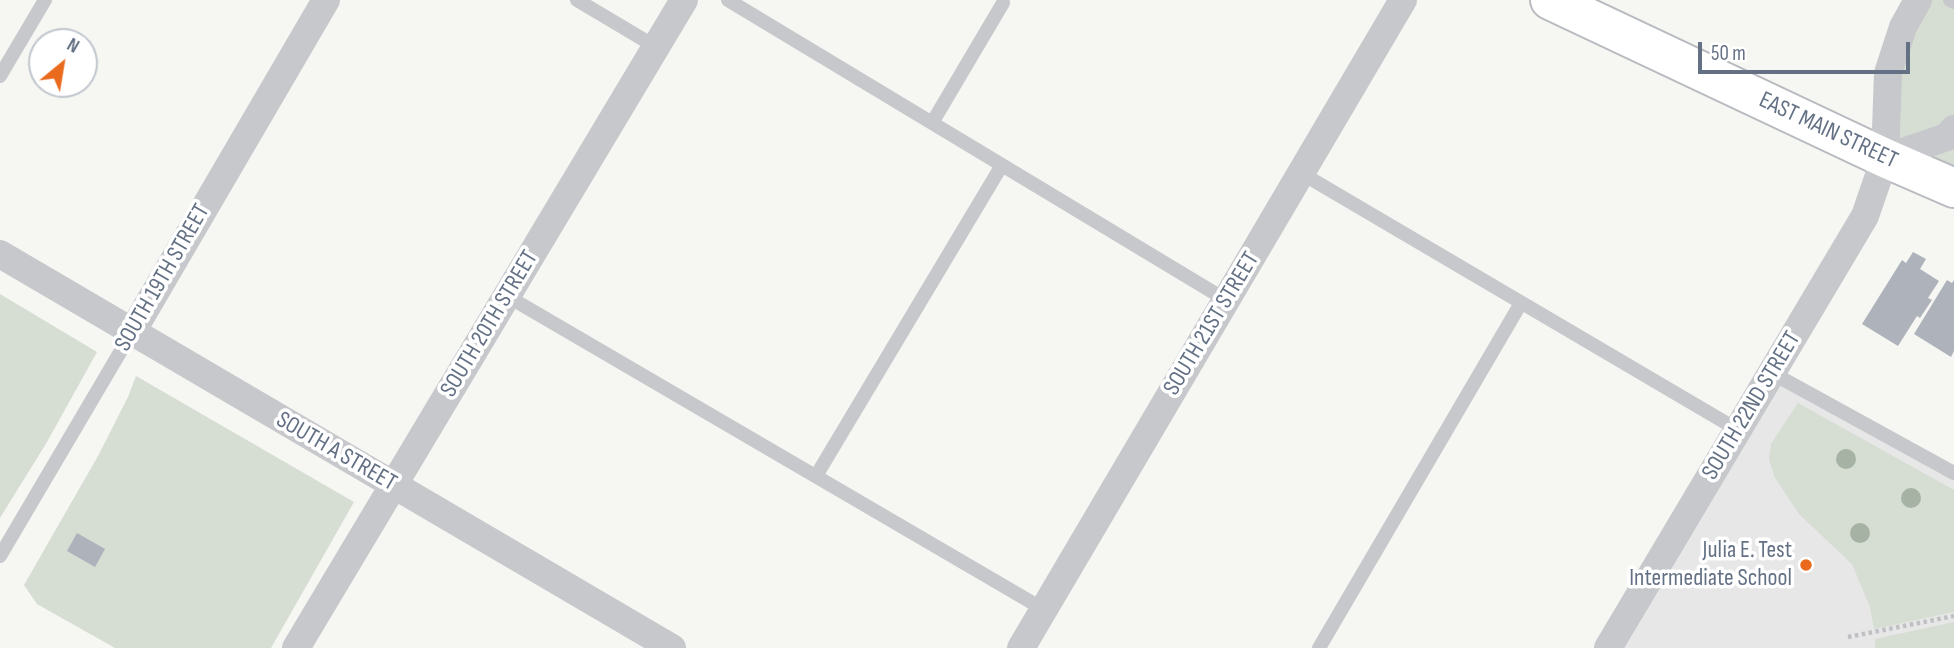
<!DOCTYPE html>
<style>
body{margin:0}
#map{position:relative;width:1954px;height:648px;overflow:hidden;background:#f6f6f2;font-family:"Sofia Sans Condensed",sans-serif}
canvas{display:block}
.north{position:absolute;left:28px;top:28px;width:70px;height:70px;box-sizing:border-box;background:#fff;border:2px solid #c1c6ce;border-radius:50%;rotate:30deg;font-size:19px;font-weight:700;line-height:28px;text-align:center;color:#647185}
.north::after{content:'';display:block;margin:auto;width:24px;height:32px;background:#ea6a1e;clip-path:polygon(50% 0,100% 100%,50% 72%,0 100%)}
.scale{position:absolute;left:1698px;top:42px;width:212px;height:32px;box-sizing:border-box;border:4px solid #647185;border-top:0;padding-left:9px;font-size:21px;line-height:24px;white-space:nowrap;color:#647185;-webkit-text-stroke:5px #fff;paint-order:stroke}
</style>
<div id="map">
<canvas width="1954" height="648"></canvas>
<div class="north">N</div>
<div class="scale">50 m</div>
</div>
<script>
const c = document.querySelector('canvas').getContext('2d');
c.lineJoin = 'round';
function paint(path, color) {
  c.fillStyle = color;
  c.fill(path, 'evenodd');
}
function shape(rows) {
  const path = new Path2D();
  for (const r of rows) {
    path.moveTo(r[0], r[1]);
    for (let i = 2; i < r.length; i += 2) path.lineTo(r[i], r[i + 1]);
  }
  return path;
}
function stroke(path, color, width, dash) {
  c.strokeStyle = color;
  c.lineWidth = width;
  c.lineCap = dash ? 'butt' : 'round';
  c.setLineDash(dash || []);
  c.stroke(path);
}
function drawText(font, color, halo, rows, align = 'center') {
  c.font = font + ' "Sofia Sans Condensed",sans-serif';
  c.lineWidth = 7;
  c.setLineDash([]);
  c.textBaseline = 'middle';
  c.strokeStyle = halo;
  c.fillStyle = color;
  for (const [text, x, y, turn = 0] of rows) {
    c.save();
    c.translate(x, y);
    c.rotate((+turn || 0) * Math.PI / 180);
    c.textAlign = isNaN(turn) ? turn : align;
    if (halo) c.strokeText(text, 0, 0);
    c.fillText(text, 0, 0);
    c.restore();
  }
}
const built = shape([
 [1772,373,1954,473,1954,648,1608,648]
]);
const green = shape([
 [1918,0,1954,0,1954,188,1885,158,1888,73],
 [0,294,97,352,47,442,0,518],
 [136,376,354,502,271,648,115,648,37,604,24,585,98,456,128,397],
 [1798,403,1954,490,1954,612,1874,629,1870,607,1852,564,1799,514,1774,476,1769,459,1771,444],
 [1954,622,1954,648,1875,648,1875,639]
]);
const building = shape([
 [1913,252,1926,259,1920,269,1939,281,1928,298,1932,300,1920,318,1917,316,1898,346,1862,324,1902,260,1906,263],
 [1947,280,1952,283,1954,280,1954,351,1951,357,1914,334],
 [77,533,105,549,95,567,67,551]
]);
const path = shape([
 [1848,637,1954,616]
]);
const lane = shape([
 [577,0,656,47],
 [728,0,1226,300],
 [1950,0,1954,2],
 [0,76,45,0],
 [932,123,1003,3],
 [1301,173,1738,430],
 [507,296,1043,609],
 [1772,373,1954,473],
 [816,476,1002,165],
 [0,556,132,332],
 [1319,648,1521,303]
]);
const street = shape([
 [1885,158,1947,137,1954,129],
 [0,254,672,648],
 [132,332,326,0],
 [296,648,684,0],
 [1021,648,1403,0],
 [1608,648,1865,216,1885,158,1888,73,1903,27,1918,0]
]);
const primary = shape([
 [1550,0,1885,158,1954,188]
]);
const trees = [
 [1846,459],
 [1911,498],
 [1860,533]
];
const markers = [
 [1806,565,7,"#ea6a1e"]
];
const streetNames = [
 ["EAST MAIN STREET",1828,131,25],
 ["SOUTH 19TH STREET",163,278,-60],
 ["SOUTH 20TH STREET",490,324,-59],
 ["SOUTH 21ST STREET",1212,324,-59],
 ["SOUTH 22ND STREET",1752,406,-59],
 ["SOUTH A STREET",336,452,30]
];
const poiNames = [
 ["Julia E. Test",1792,551],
 ["Intermediate School",1792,579]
];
paint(built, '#e6e7e6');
paint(green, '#d6ddd3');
paint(building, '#aeb3bb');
stroke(primary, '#b8bbc0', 42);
stroke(path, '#bfc0c3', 4.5, [3.5, 3.5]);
stroke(lane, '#c6c8cc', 14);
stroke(street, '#c6c8cc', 28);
stroke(primary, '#fff', 38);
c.fillStyle = '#a6b2a3';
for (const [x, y] of trees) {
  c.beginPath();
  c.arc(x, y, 10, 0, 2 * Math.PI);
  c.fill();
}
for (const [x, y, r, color] of markers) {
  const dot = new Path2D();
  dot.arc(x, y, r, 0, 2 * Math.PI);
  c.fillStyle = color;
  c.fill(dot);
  stroke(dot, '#fff', 2.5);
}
drawText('24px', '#647185', '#fff', streetNames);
drawText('24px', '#647185', '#fff', poiNames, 'right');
</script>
